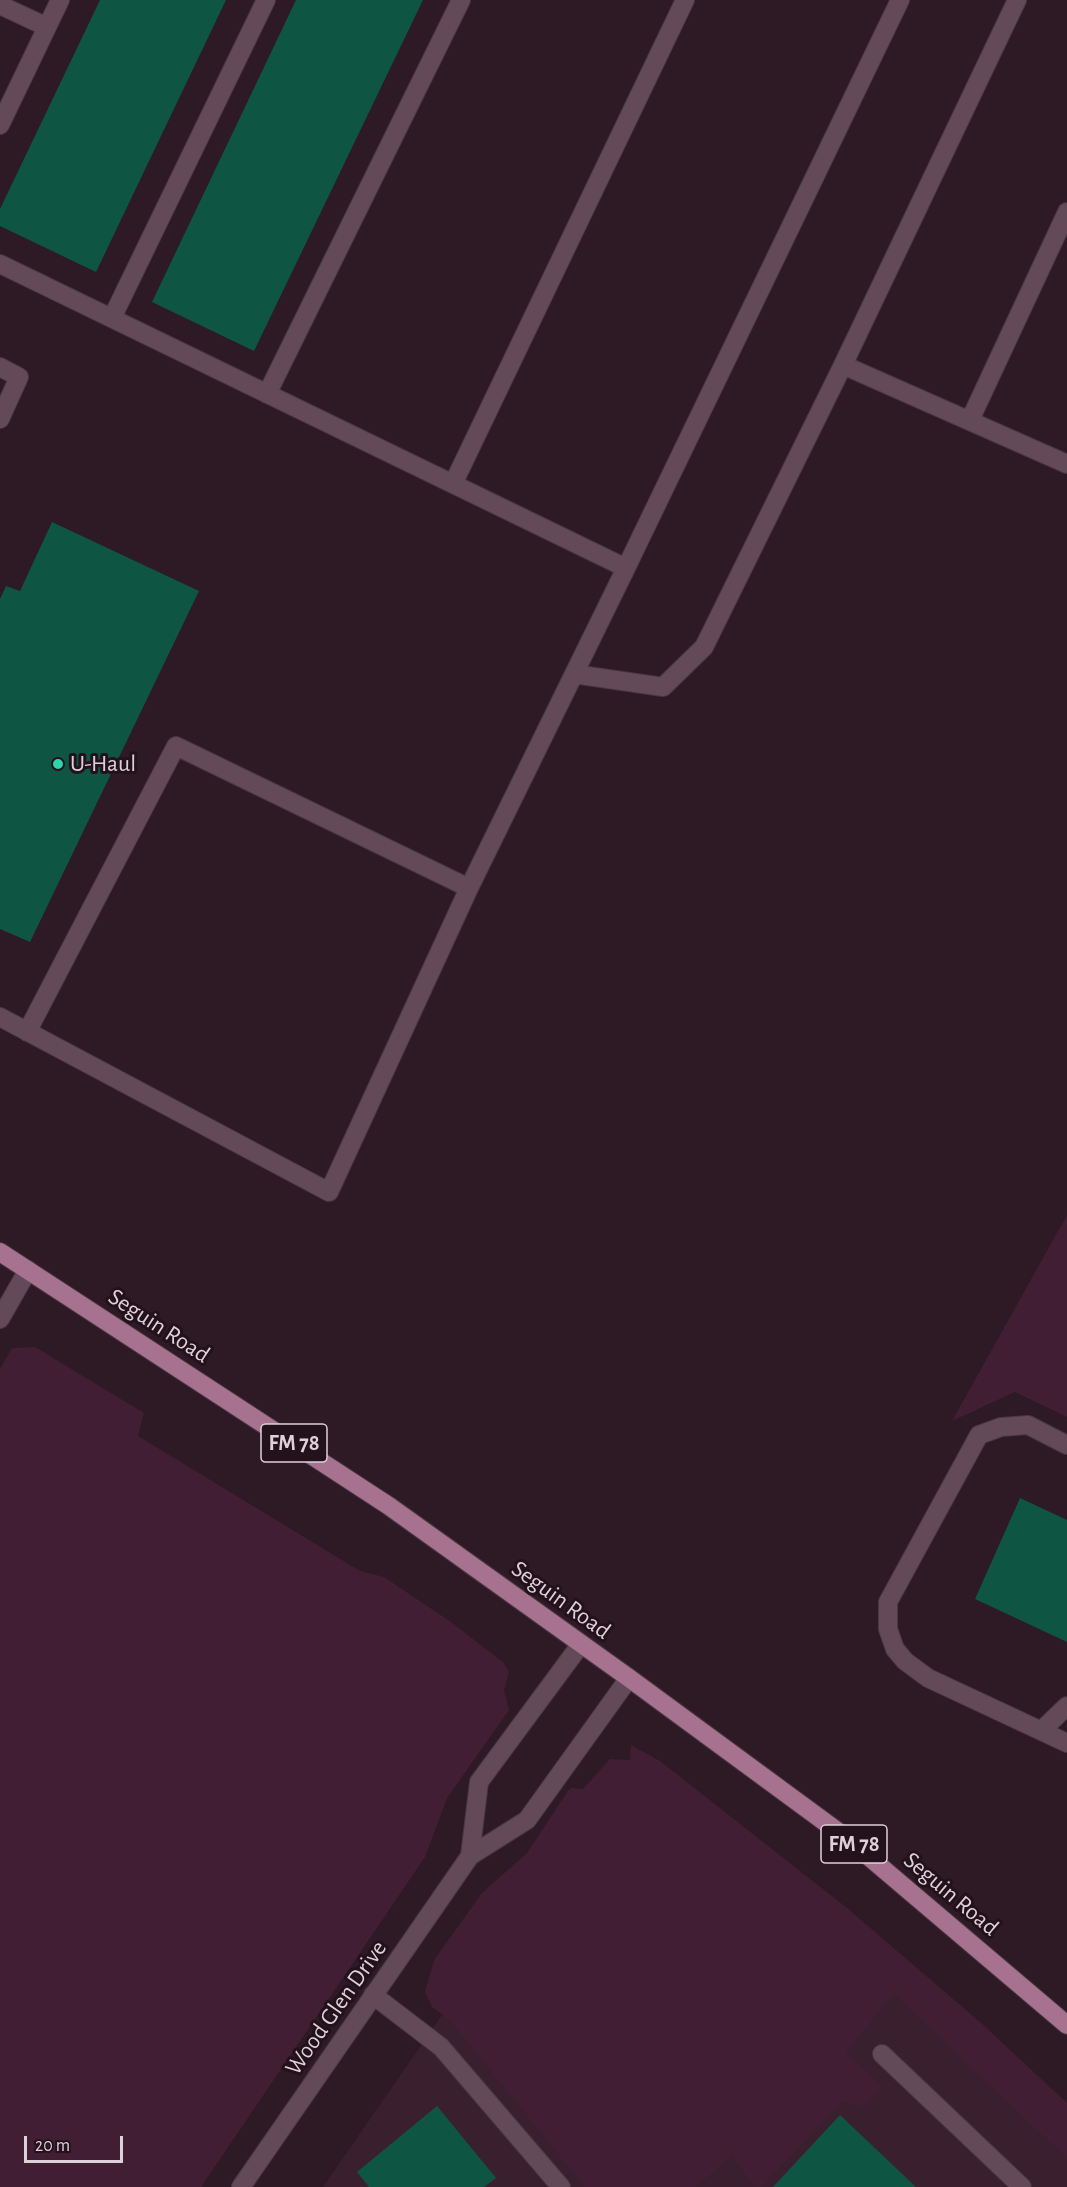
<!DOCTYPE html>
<style>
body{margin:0}
#map{position:relative;width:1067px;height:2187px;overflow:hidden;background:#2d1a25;font-family:"Alegreya Sans",sans-serif}
canvas{display:block}
.scale{position:absolute;left:24px;top:2136px;width:99px;height:27px;box-sizing:border-box;border:3px solid #ded0d8;border-top:0;padding-left:8px;font-size:18px;line-height:21px;white-space:nowrap;color:#ded0d8;-webkit-text-stroke:4px #23111c;paint-order:stroke}
</style>
<div id="map">
<canvas width="1067" height="2187"></canvas>
<div class="scale">20 m</div>
</div>
<script>
const c = document.querySelector('canvas').getContext('2d');
c.lineJoin = 'round';
function paint(path, color) {
  c.fillStyle = color;
  c.fill(path, 'evenodd');
}
function shape(rows) {
  const path = new Path2D();
  for (const r of rows) {
    path.moveTo(r[0], r[1]);
    for (let i = 2; i < r.length; i += 2) path.lineTo(r[i], r[i + 1]);
  }
  return path;
}
function stroke(path, color, width, dash) {
  c.strokeStyle = color;
  c.lineWidth = width;
  c.lineCap = dash ? 'butt' : 'round';
  c.setLineDash(dash || []);
  c.stroke(path);
}
function drawText(font, color, halo, rows, align = 'center') {
  c.font = font + ' "Alegreya Sans",sans-serif';
  c.lineWidth = 6;
  c.setLineDash([]);
  c.textBaseline = 'middle';
  c.strokeStyle = halo;
  c.fillStyle = color;
  for (const [text, x, y, turn = 0] of rows) {
    c.save();
    c.translate(x, y);
    c.rotate((+turn || 0) * Math.PI / 180);
    c.textAlign = isNaN(turn) ? turn : align;
    if (halo) c.strokeText(text, 0, 0);
    c.fillText(text, 0, 0);
    c.restore();
  }
}
const built = shape([
 [613,1768,768,1868,1067,2135,1067,2187,323,2187]
]);
const green = shape([
 [1067,1215,1067,1417,1015,1392,952,1421],
 [35,1347,144,1413,138,1436,360,1571,384,1577,451,1622,504,1663,509,1672,504,1690,509,1710,447,1798,425,1857,201,2187,0,2187,0,1369,12,1348],
 [631,1745,660,1761,847,1908,980,2022,1067,2103,1067,2158,894,1993,845,2052,882,2087,863,2106,842,2102,761,2187,756,2187,731,2155,696,2187,585,2187,451,2021,432,2007,425,1992,434,1960,482,1893,527,1853,570,1788,583,1789,610,1759,630,1760]
]);
const building = shape([
 [100,0,226,0,96,272,0,226,0,209],
 [296,0,423,0,254,351,152,302],
 [52,522,199,591,30,942,0,929,0,599,6,586,20,591],
 [1020,1498,1067,1520,1067,1642,975,1599],
 [437,2106,496,2178,484,2187,369,2187,357,2172],
 [840,2115,916,2187,773,2187]
]);
const lane = shape([
 [0,5,47,27],
 [0,125,60,0],
 [0,264,626,568,900,0],
 [112,318,266,0],
 [843,365,1067,464],
 [0,367,19,377,0,419],
 [267,394,461,0],
 [970,420,1067,212],
 [453,484,685,0],
 [574,674,663,687,704,647,843,365,1017,0],
 [0,1017,329,1192,469,888,626,568],
 [27,1032,176,746,469,888],
 [0,1319,28,1270],
 [1067,1445,1028,1425,1001,1427,979,1435,888,1602,888,1629,895,1649,905,1661,928,1678,1067,1743],
 [1041,1731,1067,1706],
 [373,1995,441,2047,561,2187],
 [882,2054,1022,2187]
]);
const street = shape([
 [470,1856,479,1782,581,1644],
 [241,2187,470,1856,527,1820,629,1678]
]);
const primary = shape([
 [0,1252,389,1506,629,1678,848,1839,1067,2025]
]);
const markers = [
 [58,764,6,"#2ed4aa"]
];
const shields = [
 [294,1443,66],
 [854,1844,66]
];
const shieldNames = [
 ["FM 78",294,1443],
 ["FM 78",854,1844]
];
const poiNames = [
 ["U-Haul",70,764]
];
const streetNames = [
 ["Seguin Road",159,1326,33],
 ["Seguin Road",561,1600,36],
 ["Seguin Road",951,1894,40],
 ["Wood Glen Drive",336,2008,-55]
];
paint(built, '#3a202f');
paint(green, '#421e34');
paint(building, '#0e5543');
stroke(lane, '#493742', 20);
stroke(street, '#493742', 20);
stroke(primary, '#493742', 20);
stroke(lane, '#644a59', 18);
stroke(street, '#644a59', 18);
stroke(primary, '#a77290', 18);
for (const [x, y, r, color] of markers) {
  const dot = new Path2D();
  dot.arc(x, y, r, 0, 2 * Math.PI);
  c.fillStyle = color;
  c.fill(dot);
  stroke(dot, '#23111c', 2);
}
for (const [x, y, w] of shields) {
  const box = new Path2D();
  box.roundRect(x - w / 2, y - 19, w, 38, 4.5);
  c.fillStyle = '#23111c';
  c.fill(box);
  stroke(box, '#ded0d8', 1.5);
}
drawText('bold 22px', '#ded0d8', null, shieldNames);
drawText('24px', '#ded0d8', '#23111c', poiNames, 'left');
drawText('24px', '#ded0d8', '#23111c', streetNames);
</script>
